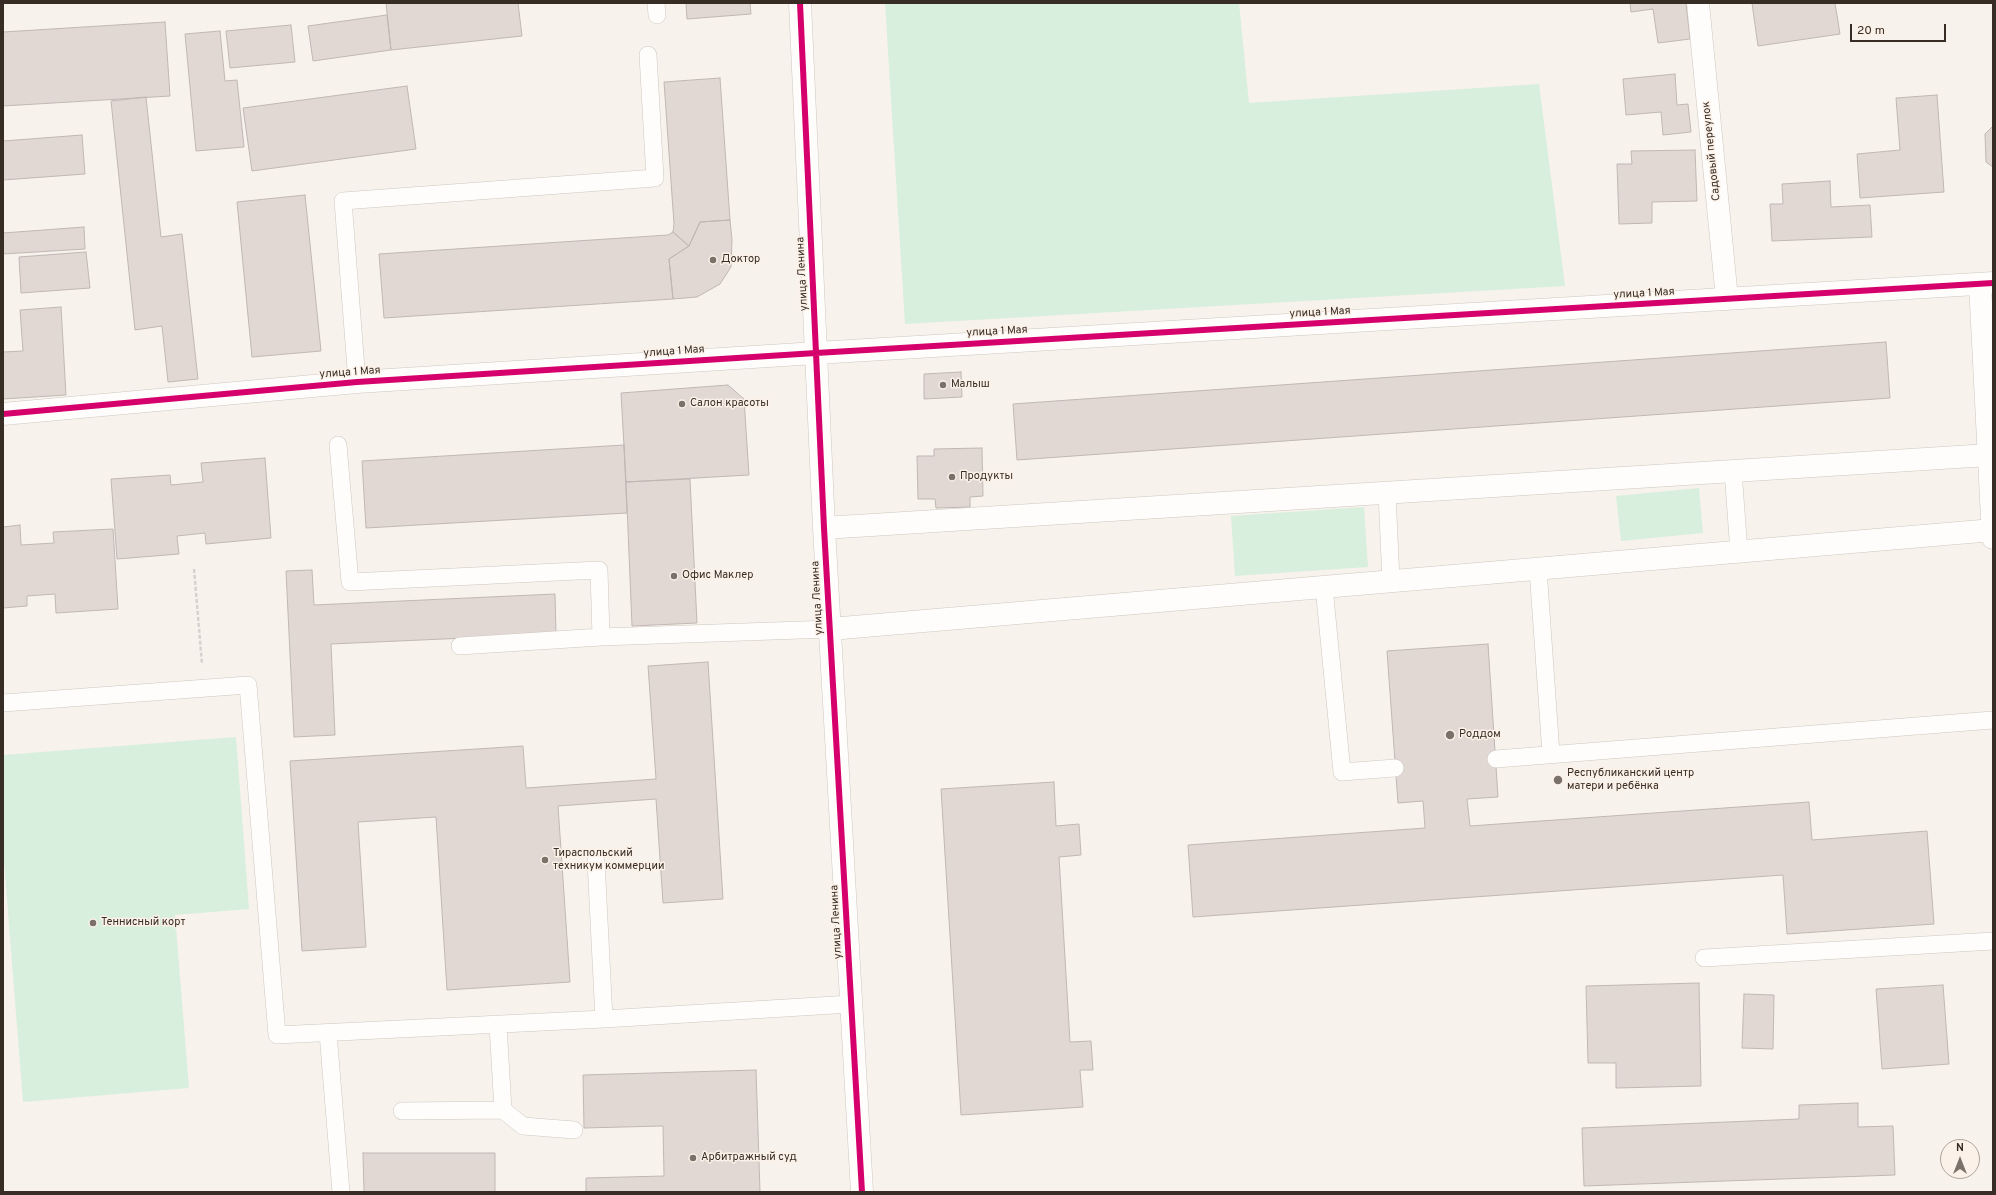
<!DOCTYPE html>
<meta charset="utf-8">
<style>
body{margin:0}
#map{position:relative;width:1996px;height:1195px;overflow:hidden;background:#f7f2ec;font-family:Overpass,sans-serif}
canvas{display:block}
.frame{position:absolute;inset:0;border:4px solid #372d24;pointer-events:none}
.north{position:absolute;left:1940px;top:1139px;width:40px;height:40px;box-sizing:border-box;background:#fcf1e8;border:1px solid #ada39a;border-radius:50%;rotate:0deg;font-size:11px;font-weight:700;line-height:16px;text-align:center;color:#372d24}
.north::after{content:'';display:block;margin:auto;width:14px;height:18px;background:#7a726a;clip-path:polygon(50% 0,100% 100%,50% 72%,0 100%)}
.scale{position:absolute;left:1850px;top:24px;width:96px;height:18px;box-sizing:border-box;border:2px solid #372d24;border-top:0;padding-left:5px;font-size:12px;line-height:14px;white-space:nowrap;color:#372d24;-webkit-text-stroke:3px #fcf1e8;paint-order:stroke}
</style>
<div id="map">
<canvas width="1996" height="1195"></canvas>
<div class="frame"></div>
<div class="north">N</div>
<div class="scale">20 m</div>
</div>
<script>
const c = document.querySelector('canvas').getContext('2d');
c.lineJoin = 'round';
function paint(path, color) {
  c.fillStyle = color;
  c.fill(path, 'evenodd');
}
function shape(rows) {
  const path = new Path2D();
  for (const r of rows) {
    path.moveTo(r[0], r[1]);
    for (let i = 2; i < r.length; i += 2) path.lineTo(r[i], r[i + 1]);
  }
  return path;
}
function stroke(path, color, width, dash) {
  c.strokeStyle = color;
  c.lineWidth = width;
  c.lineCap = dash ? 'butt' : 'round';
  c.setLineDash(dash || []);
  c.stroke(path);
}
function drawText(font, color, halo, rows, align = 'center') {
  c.font = font + ' Overpass,sans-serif';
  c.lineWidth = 3;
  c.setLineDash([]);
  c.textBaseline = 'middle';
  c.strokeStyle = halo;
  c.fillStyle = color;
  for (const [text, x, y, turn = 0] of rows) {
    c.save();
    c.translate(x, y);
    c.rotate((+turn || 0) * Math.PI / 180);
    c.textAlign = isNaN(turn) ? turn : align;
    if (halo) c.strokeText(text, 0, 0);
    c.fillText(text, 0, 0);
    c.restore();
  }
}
const green = shape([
 [885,3,1239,3,1249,103,1539,84,1565,286,905,324],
 [1699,488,1703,533,1621,541,1616,496],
 [1364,507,1368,567,1235,576,1231,516],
 [236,737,249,909,175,915,189,1088,23,1102,3,849,3,755]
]);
const building = shape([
 [386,3,518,3,522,36,391,50,386,3],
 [686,3,750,3,751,14,687,19,686,3],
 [1630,3,1686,3,1690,39,1658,43,1653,9,1631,12,1630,3],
 [1752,3,1835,3,1840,34,1758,46,1752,3],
 [387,15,391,50,313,61,308,26,387,15],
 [165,22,170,96,3,106,3,32,165,22],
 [291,25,295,62,230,68,226,31,291,25],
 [220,31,225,81,237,80,244,147,196,151,185,34,220,31],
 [1675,74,1677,105,1688,104,1691,132,1663,135,1661,112,1626,115,1623,79,1675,74],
 [720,78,730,220,700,222,689,246,673,232,674,224,664,82,720,78],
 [407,86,416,149,252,171,243,108,407,86],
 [1937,95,1944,192,1860,198,1857,154,1900,150,1896,98,1937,95],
 [146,97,161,237,182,234,198,379,168,382,162,326,135,330,111,101,146,97],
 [1993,126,1993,167,1986,162,1985,134,1993,126],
 [82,135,85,174,3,180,3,141,82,135],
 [1695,150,1697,201,1652,202,1652,223,1619,224,1617,164,1632,164,1631,151,1695,150],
 [1830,181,1831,207,1870,205,1872,237,1772,241,1770,204,1783,204,1782,184,1830,181],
 [305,195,321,351,252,357,237,202,305,195],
 [730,220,732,240,731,267,720,284,697,297,673,299,669,259,689,246,700,222,730,220],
 [84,227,85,249,3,254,3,233,84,227],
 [673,232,689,246,669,259,673,299,384,318,379,254,668,235,673,232],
 [86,252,90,288,21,293,19,257,86,252],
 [61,307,66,395,3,399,3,352,23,351,20,310,61,307],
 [1886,342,1890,398,1017,460,1013,404,1886,342],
 [961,372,962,397,924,399,924,374,961,372],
 [728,385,744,399,749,475,626,482,621,393,728,385],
 [624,445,627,513,366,528,362,461,624,445],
 [982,448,983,496,970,497,970,507,936,508,935,499,918,499,917,456,934,456,934,449,982,448],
 [265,458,271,538,206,544,205,533,177,536,179,554,117,559,111,479,170,475,171,485,203,482,201,463,265,458],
 [690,479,697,623,632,626,626,482,690,479],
 [20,525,21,545,54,543,53,532,113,529,118,609,56,613,55,594,27,596,27,606,3,608,3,527,20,525],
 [312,570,314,605,555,594,556,634,331,644,335,735,294,737,286,571,312,570],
 [1488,644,1498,797,1467,799,1470,826,1809,802,1812,840,1927,831,1934,924,1787,934,1783,875,1193,917,1188,845,1425,828,1423,801,1398,803,1387,651,1488,644],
 [708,662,723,899,663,903,656,799,558,806,570,982,447,990,436,817,358,822,366,947,302,951,290,761,523,746,526,788,656,779,648,666,708,662],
 [1054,782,1056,826,1079,824,1081,855,1059,857,1070,1042,1091,1041,1093,1070,1080,1070,1083,1107,961,1115,941,789,1054,782],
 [1699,983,1701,1086,1616,1088,1616,1063,1588,1063,1586,986,1699,983],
 [1943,985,1949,1064,1882,1069,1876,989,1943,985],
 [1744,994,1774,995,1773,1049,1742,1048,1744,994],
 [756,1070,760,1192,586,1192,586,1178,664,1176,663,1126,584,1128,583,1075,756,1070],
 [1858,1103,1858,1127,1893,1126,1895,1175,1584,1186,1582,1128,1799,1119,1799,1105,1858,1103],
 [363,1153,495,1153,495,1192,364,1192,363,1153]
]);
const path = shape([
 [194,569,202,664]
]);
const service = shape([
 [656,3,657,15],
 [357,382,343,201,655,178,648,55],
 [338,445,350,582,599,570,601,637,830,629],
 [1733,471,1739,552],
 [1387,493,1391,581],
 [1538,569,1551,754],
 [1324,587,1342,772,1395,768],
 [460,646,601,637],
 [3,703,248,685,277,1035,604,1019,851,1004],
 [1496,759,1993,720],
 [596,861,604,1019],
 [1704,958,1993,941],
 [498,1025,503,1110,523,1126,574,1130],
 [328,1033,341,1192],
 [402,1111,503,1110]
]);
const minor = shape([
 [800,3,824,528,862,1192],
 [1698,3,1727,299],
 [1980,284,1993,538],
 [3,414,357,382,816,353,1993,283],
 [824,528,1989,455],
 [830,629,1993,530]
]);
const cycleway = shape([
 [800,3,824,528,862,1192],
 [3,414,357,382,816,353,1993,283]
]);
const markers = [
 [713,260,4,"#7a726a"],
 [943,385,4,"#7a726a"],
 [682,404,4,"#7a726a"],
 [952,477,4,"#7a726a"],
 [674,576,4,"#7a726a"],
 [1450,735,5,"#7a726a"],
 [1558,780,5,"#7a726a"],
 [545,860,4,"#7a726a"],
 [93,923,4,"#7a726a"],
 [693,1158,4,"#7a726a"]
];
const streetNames = [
 ["Садовый переулок",1712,151,-96],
 ["улица Ленина",803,274,-93],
 ["улица 1 Мая",1644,294,-3],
 ["улица 1 Мая",1320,313,-3],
 ["улица 1 Мая",997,332,-3],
 ["улица 1 Мая",674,352,-4],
 ["улица 1 Мая",350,373,-4],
 ["улица Ленина",818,598,-93],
 ["улица Ленина",837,922,-93]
];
const poiNames = [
 ["Доктор",721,260],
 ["Малыш",951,385],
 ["Салон красоты",690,404],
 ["Продукты",960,477],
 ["Офис Маклер",682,576],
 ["Роддом",1459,735],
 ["Республиканский центр",1567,774],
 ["матери и ребёнка",1567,787],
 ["Тираспольский",553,854],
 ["техникум коммерции",553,867],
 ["Теннисный корт",101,923],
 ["Арбитражный суд",701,1158]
];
paint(green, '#d8efdd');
paint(building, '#e1d8d4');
stroke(building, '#c0b7b3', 1);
stroke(service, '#cec7bf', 18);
stroke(minor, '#cec7bf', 23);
stroke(path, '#d6d2d0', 2.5, [4, 2]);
stroke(service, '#fefdfc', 17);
stroke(minor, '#fefdfc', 22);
stroke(cycleway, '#d6006c', 6);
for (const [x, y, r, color] of markers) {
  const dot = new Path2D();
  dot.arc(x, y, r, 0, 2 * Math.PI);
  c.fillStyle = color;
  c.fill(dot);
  stroke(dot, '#fcf1e8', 1.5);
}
drawText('11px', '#372d24', '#fcf1e8', streetNames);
drawText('11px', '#372d24', '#fcf1e8', poiNames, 'left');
</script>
